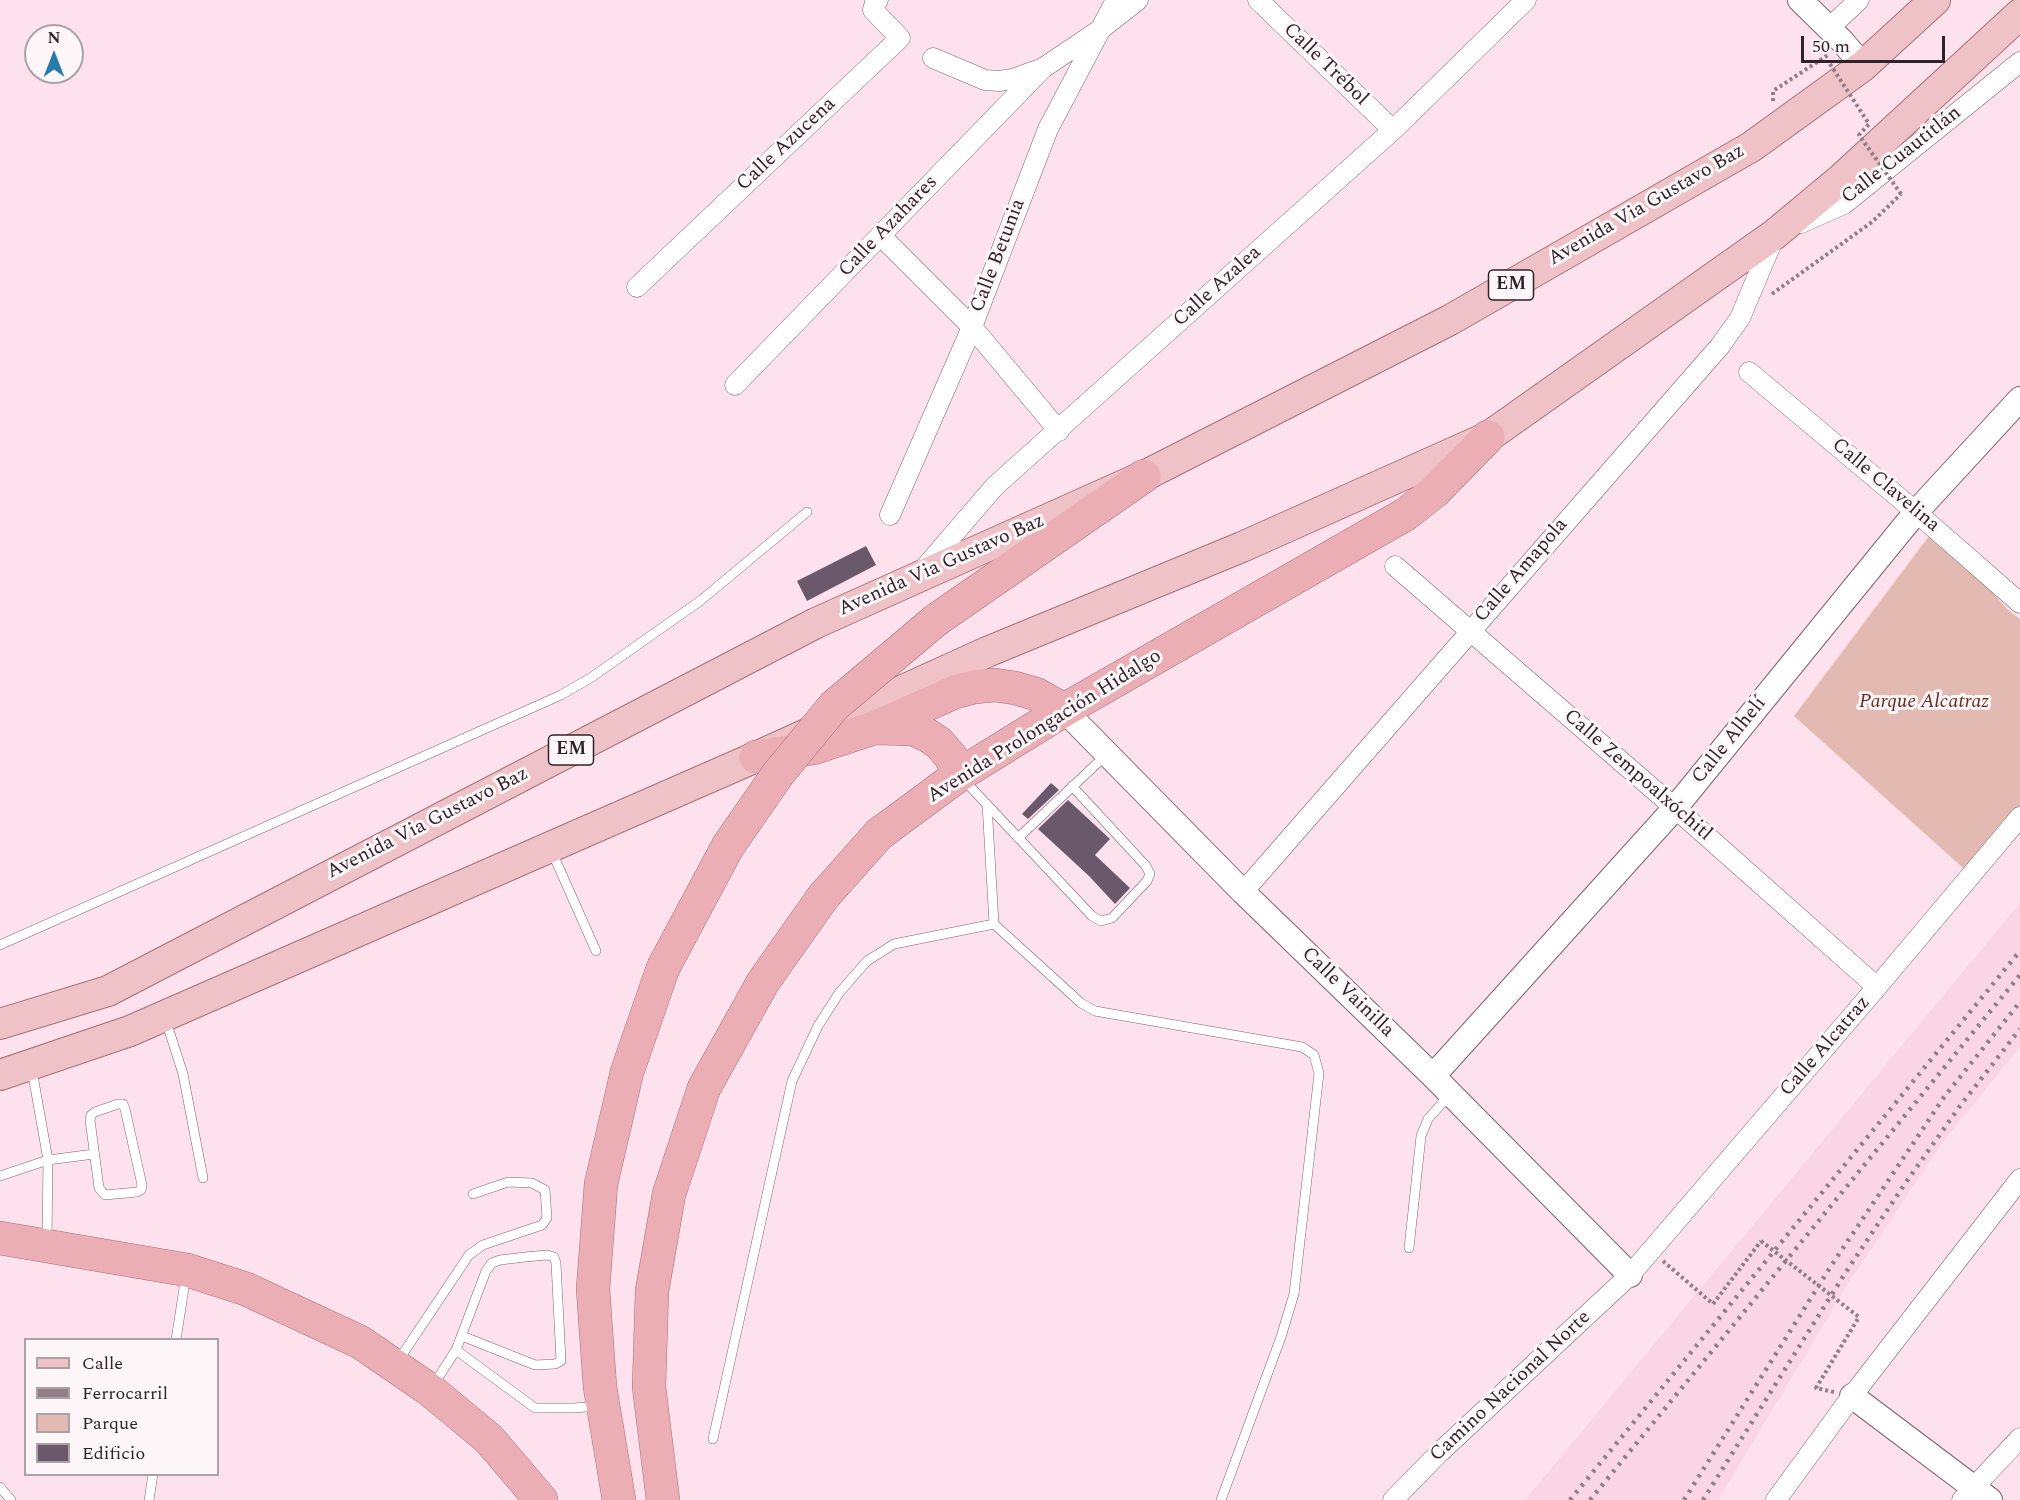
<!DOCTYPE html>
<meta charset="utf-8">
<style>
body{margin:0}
#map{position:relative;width:2020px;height:1500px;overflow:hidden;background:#fde2ee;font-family:Spectral,serif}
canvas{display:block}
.legend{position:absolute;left:24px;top:1338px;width:195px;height:138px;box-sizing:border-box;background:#fcf6f8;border:2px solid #aaa2a5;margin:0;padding:8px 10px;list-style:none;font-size:18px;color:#2e2328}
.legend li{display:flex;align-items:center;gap:12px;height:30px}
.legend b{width:30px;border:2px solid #aaa2a5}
.north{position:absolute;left:24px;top:24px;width:60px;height:60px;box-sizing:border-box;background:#fcf6f8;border:2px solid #aaa2a5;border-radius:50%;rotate:0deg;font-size:16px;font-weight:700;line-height:24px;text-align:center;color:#2e2328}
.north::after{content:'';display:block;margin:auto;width:21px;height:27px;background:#277bab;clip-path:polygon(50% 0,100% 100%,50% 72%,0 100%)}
.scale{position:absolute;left:1801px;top:36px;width:144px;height:27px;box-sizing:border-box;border:3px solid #2e2328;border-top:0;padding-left:8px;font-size:18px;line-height:21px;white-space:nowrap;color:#2e2328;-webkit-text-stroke:4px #fcf6f8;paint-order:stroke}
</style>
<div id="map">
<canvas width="2020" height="1500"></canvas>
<ul class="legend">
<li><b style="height:8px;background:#efc2c7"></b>Calle</li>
<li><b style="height:8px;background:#917f87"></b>Ferrocarril</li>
<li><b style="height:16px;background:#e3bab1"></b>Parque</li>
<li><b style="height:16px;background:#6a596a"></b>Edificio</li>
</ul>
<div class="north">N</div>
<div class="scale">50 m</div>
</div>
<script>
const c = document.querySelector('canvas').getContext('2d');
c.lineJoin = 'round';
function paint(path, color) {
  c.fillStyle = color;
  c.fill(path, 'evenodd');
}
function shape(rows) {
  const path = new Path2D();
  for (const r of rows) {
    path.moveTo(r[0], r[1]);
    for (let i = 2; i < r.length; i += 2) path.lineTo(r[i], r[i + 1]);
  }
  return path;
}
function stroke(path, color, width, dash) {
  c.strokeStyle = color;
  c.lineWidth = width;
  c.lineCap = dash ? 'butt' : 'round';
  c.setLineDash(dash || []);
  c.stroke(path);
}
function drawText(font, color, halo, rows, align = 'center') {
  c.font = font + ' Spectral,serif';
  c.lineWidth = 6;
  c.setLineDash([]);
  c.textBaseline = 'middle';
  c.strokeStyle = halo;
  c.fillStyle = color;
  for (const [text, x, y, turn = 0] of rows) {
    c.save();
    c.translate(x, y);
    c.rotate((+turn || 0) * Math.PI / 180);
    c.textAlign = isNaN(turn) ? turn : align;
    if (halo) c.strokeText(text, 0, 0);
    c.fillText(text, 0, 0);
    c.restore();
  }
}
const built = shape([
 [2020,903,2020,1047,1942,1143,1849,1282,1718,1500,1525,1500]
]);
const green = shape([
 [1935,528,2008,610,2020,619,2020,818,1972,876,1794,716]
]);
const building = shape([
 [866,546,876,565,807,601,797,581],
 [1051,783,1059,790,1028,819,1022,814],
 [1068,800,1110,839,1095,855,1130,888,1115,904,1089,876,1038,829]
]);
const path = shape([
 [1773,101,1773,91,1828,55],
 [1772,294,1872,222,1901,194],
 [1663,1261,1713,1304,1761,1241],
 [1834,1392,1816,1388,1859,1317]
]);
const service = shape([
 [962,778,1092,916,1101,921,1112,918,1147,881,1150,874,1146,866,1072,786],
 [987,804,994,924,1081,1003,1095,1011,1302,1047,1314,1055,1319,1073,1294,1294,1281,1337,1221,1500],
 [1018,838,1107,754],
 [552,852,596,951],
 [0,945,561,695,592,677,700,601,807,512],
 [166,1021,183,1074,203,1178],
 [32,1070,48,1160,47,1241],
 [118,1104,123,1104,125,1109,142,1185,141,1190,137,1192,105,1195,99,1188,90,1120,91,1115,95,1112,118,1104],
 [0,1176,48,1160,94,1154],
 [1409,1248,1421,1136,1428,1119,1450,1094],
 [176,1340,186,1275],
 [456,1350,535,1408,574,1408,598,1406],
 [398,1361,469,1255,483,1245,542,1225,547,1218,545,1190,532,1183,508,1182,473,1194],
 [434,1384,456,1350,486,1271,492,1263,500,1260,525,1257,547,1255,554,1257,556,1263,561,1361,555,1364,535,1365,462,1336],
 [713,1439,792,1081,818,1026,839,993,867,961,894,944,994,924],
 [0,1487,11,1500],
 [149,1500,153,1474]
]);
const minor = shape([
 [1258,0,1393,130],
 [1829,28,1859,0],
 [933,58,985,80,999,81,1013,79,1038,70],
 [1801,223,1844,204,2020,62],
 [881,236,972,327,1059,431],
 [637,287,900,38,873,10,875,3,878,0],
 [1749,372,1916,512,2020,603],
 [735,385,1043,68,1101,29,1138,0],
 [890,515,972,327,1048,129,1116,0],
 [1395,566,1675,808,1877,987],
 [922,571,995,486,1393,130,1526,0],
 [1243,892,1720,346,1740,318,1775,235],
 [1393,1500,1439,1453,1630,1275,1877,987,2020,817],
 [1776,1500,1852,1396,2020,1179],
 [1962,1500,2020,1438]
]);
const tertiary = shape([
 [1800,0,1842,41,1863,66],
 [1064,710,1243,892,1433,1076,1630,1275],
 [1433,1076,1675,808,1916,512,2020,399],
 [1852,1396,1990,1500]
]);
const primary = shape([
 [0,1024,108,991,816,623,1144,476,1450,320,1751,147,1863,66,1935,0],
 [0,1075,130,1031,756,757,987,652,1242,547,1488,437,1775,234,1841,179,2020,14]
]);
const trunk = shape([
 [936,620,1144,476],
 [876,728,913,729,927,735,939,743,951,757,959,775],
 [756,757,813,748,874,728,955,692,974,687,995,685,1015,688,1036,694,1064,710],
 [0,1238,187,1270,246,1289,360,1342,430,1390,489,1439,541,1500],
 [619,1500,600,1387,593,1289,601,1184,627,1072,663,968],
 [663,1500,649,1387,652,1291,669,1194,704,1088,763,982,823,897,879,834,959,775,1064,710,1406,514,1434,492,1488,437]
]);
const rail = shape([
 [1570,1500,2020,951],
 [1590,1500,2020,975],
 [1684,1500,1831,1266,1890,1178,1944,1097,2020,1002],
 [1703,1500,1844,1275,1904,1185,1960,1106,2020,1029]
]);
const pathBridge = shape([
 [1830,64,1869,124,1859,135,1901,194],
 [1761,1241,1859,1317]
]);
const trunkBridge = shape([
 [663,968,728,846,778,774,834,706,936,620]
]);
const shields = [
 [1511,285,45],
 [571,750,45]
];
const shieldNames = [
 ["EM",1511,285],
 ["EM",571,750]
];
const streetNames = [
 ["Calle Trébol",1325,65,44],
 ["Calle Azucena",787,145,-43],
 ["Calle Cuautitlán",1902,156,-38],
 ["Avenida Via Gustavo Baz",1647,206,-30],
 ["Calle Azahares",889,227,-46],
 ["Calle Betunia",999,256,-69],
 ["Calle Azalea",1218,287,-42],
 ["Calle Clavelina",1885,486,40],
 ["Avenida Via Gustavo Baz",942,566,-24],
 ["Calle Amapola",1522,571,-49],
 ["Avenida Prolongación Hidalgo",1045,727,-32],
 ["Calle Alhelí",1730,741,-51],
 ["Calle Zempoalxóchitl",1637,776,41],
 ["Avenida Via Gustavo Baz",428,824,-27],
 ["Calle Vainilla",1347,993,44],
 ["Calle Alcatraz",1826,1047,-49],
 ["Camino Nacional Norte",1511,1387,-43]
];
const parkNames = [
 ["Parque Alcatraz",1924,703]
];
paint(built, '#f9d5e5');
paint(green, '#e3bab1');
paint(building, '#6a596a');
stroke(service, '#7b646e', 10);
stroke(minor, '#7b646e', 21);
stroke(tertiary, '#7b646e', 26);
stroke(primary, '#a57077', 32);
stroke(trunk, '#a57077', 34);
stroke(path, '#917f87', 4, [3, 3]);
stroke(service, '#fff', 9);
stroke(minor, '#fff', 20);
stroke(tertiary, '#fff', 24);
stroke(primary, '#efc2c7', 30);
stroke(trunk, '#eaaeb4', 33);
stroke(rail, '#917f87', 4.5, [3, 6]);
stroke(trunkBridge, '#a57077', 34, []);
stroke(pathBridge, '#917f87', 4, [3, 3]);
stroke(trunkBridge, '#eaaeb4', 33);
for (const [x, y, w] of shields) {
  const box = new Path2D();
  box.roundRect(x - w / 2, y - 15, w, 30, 4.5);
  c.fillStyle = '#fcf6f8';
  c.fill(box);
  stroke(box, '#2e2328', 1.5);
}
drawText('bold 18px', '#2e2328', null, shieldNames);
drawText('20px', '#2e2328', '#fcf6f8', streetNames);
drawText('italic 20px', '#63291d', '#fcf6f8', parkNames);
</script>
